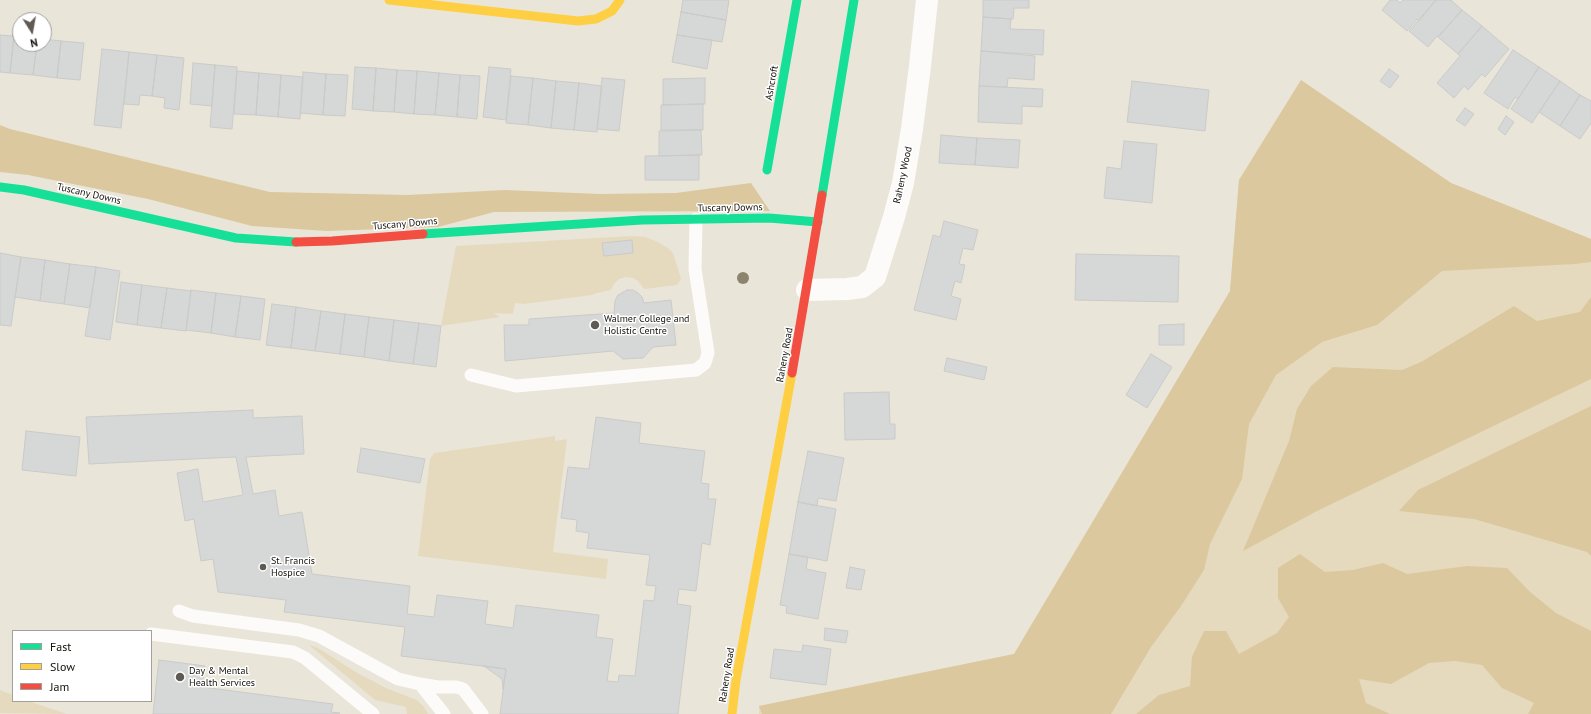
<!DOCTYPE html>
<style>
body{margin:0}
#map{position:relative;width:1591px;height:714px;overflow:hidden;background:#eae5d9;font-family:"PT Sans",sans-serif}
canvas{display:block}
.legend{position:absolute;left:12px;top:630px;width:140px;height:72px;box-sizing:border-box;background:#fff;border:1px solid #a1a09d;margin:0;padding:5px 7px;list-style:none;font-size:12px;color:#141109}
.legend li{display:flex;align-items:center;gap:8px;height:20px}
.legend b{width:20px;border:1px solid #a1a09d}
.north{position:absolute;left:12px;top:12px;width:40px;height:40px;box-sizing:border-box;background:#fff;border:1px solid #a1a09d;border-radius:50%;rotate:169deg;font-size:11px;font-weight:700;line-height:16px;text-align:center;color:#141109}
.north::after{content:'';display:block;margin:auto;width:14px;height:18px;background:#5f5b52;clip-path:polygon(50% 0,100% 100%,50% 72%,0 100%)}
</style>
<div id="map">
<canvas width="1591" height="714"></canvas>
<ul class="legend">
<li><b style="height:5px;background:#16e098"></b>Fast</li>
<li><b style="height:5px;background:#ffcf43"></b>Slow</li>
<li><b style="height:5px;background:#f24e42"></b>Jam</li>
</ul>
<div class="north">N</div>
</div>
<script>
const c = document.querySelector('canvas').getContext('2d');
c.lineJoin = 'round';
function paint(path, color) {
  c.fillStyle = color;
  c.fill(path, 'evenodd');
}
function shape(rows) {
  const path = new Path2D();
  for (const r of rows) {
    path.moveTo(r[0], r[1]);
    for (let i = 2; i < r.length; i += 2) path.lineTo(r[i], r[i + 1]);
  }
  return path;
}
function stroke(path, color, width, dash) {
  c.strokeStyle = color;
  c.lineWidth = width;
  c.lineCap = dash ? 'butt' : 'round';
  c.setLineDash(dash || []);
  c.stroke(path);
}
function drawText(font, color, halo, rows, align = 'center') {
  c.font = font + ' "PT Sans",sans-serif';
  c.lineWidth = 3;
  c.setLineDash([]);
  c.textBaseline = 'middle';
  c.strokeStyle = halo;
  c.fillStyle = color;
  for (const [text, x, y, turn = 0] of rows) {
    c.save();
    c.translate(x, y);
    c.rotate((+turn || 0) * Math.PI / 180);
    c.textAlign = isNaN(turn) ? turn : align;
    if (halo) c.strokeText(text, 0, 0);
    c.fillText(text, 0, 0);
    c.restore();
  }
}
const green = shape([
 [1301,80,1451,183,1591,239,1591,714,759,714,759,706,1014,654,1230,291,1239,180],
 [632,236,645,237,658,242,668,248,673,253,681,279,677,285,644,289,638,281,633,278,626,277,619,279,614,284,611,290,597,293,592,295,523,304,515,303,513,314,494,313,500,317,441,326,456,246],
 [555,436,555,441,567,439,553,552,608,559,606,579,418,556,430,459,434,453],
 [309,645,318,648,359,674,386,688,417,700,424,707,428,714,407,714,406,707,375,700],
 [0,690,13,695,13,701,28,701,67,714,0,713]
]);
const forest = shape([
 [1301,80,1451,183,1591,239,1591,262,1575,264,1442,271,1377,325,1322,342,1276,375,1249,424,1242,479,1210,544,1204,570,1181,606,1151,647,1111,714,762,714,759,706,1014,654,1230,291,1239,180],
 [0,125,10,129,270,192,408,195,505,190,599,194,676,193,751,183,770,211,494,212,438,227,327,231,252,226,148,199,28,175,0,172],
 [1591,297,1591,379,1317,511,1243,551,1289,441,1297,409,1311,386,1333,367,1402,370,1421,362,1514,306,1537,321,1580,312],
 [1591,406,1591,556,1587,552,1474,519,1399,511,1418,490],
 [1300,554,1325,572,1353,570,1383,563,1407,574,1467,566,1507,568,1529,591,1556,613,1591,631,1591,714,1528,714,1534,703,1502,688,1482,665,1455,661,1429,663,1391,684,1359,679,1366,703,1390,714,1136,714,1159,695,1190,686,1192,657,1204,631,1226,631,1239,654,1277,633,1289,617,1278,598,1278,568]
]);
const building = shape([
 [683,0,729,0,726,20,681,12,683,0],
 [983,0,1029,0,1029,8,1014,8,1013,19,983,17,983,0],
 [1390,0,1397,0,1400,3,1403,0,1436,0,1419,21,1417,19,1407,31,1382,10,1390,0],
 [1436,0,1451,0,1462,10,1438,37,1437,36,1428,47,1409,31,1436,0],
 [1462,10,1482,26,1458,54,1438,37,1462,10],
 [681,12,726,20,722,42,677,35,681,12],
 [983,17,1011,19,1010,29,1044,30,1043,55,981,51,983,17],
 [1482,26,1509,49,1485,77,1482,74,1468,90,1464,86,1454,98,1437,83,1460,56,1458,54,1482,26],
 [0,35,14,36,10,73,0,72,0,35],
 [677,35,712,40,707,69,672,62,677,35],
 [14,36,20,37,20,44,37,44,33,75,10,73,14,36],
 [44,39,61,41,57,78,33,75,37,44,44,44,44,39],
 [61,41,84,43,80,80,57,78,61,41],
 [102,49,129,52,121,128,94,125,102,49],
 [1513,50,1539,67,1518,99,1515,97,1508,109,1484,93,1513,50],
 [981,51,1035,56,1034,80,1008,78,1007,87,979,86,981,51],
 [129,52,157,55,152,96,140,95,139,105,124,104,129,52],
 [157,55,184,58,179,110,164,108,165,98,152,96,157,55],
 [193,63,215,65,212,106,190,104,193,63],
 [215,65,237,67,232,129,210,127,215,65],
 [355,67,376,68,373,111,352,109,355,67],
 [489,67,511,69,506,120,483,117,489,67],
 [1539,67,1560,81,1532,123,1511,109,1539,67],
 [376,68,397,70,394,112,373,111,376,68],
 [1389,69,1399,76,1390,88,1380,81,1389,69],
 [397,70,417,71,414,114,394,112,397,70],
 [237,71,259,73,256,115,234,114,237,71],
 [417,71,439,73,435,115,414,114,417,71],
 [303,72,326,74,323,115,300,113,303,72],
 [259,73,281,75,278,117,256,115,259,73],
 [439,73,460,75,457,117,435,115,439,73],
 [326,74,348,75,345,116,323,115,326,74],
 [281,75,303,77,300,119,278,117,281,75],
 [460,75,480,76,477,119,457,117,460,75],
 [511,76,533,78,528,125,506,123,511,76],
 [533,78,556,81,551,128,528,125,533,78],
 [602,78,625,80,619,131,597,129,602,78],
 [705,78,705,104,663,105,663,79,705,78],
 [556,81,579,83,574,130,551,128,556,81],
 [1132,81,1209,90,1205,131,1127,122,1132,81],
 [1560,81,1580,95,1560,126,1539,112,1560,81],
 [579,83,602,86,597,132,574,130,579,83],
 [979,86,1043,89,1042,107,1022,106,1022,124,978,122,979,86],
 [1580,95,1591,101,1591,123,1580,139,1560,126,1580,95],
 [703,104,703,130,661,130,661,105,703,104],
 [1465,108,1474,114,1465,126,1456,120,1465,108],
 [1506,116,1514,122,1505,135,1498,129,1506,116],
 [701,130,702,155,659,156,659,131,701,130],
 [941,135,977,138,975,165,939,163,941,135],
 [977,138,1020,140,1018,168,975,165,977,138],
 [1124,141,1157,144,1152,203,1104,198,1107,167,1121,169,1124,141],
 [699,155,699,180,645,180,645,156,699,155],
 [944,221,978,230,973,250,963,248,959,264,965,265,961,283,955,281,951,296,961,299,956,320,914,310,933,235,940,237,944,221],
 [632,240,633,253,604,256,602,243,632,240],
 [0,253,21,257,11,326,0,325,0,253],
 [1076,254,1179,256,1178,302,1075,300,1076,254],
 [21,257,45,260,40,301,15,297,21,257],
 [45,260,70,264,64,304,40,301,45,260],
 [70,264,96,267,90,308,64,304,70,264],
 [96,267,120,271,110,340,85,336,96,267],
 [121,282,142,285,137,325,116,322,121,282],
 [142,285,167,288,161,328,137,325,142,285],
 [167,288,191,291,186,331,161,328,167,288],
 [191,290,216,293,211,333,186,330,191,290],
 [627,290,633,290,638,293,642,297,644,303,671,300,676,345,653,347,643,358,623,359,613,351,505,361,504,325,529,325,529,319,614,313,615,301,618,295,627,290],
 [216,293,241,296,235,337,211,333,216,293],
 [241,296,265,299,260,340,235,337,241,296],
 [272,304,296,307,291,348,266,345,272,304],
 [296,307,321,311,315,351,291,348,296,307],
 [321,311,345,314,340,354,315,351,321,311],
 [345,314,369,317,364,357,340,354,345,314],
 [369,317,394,320,389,361,364,357,369,317],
 [394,320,419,323,413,364,389,361,394,320],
 [419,323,441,326,436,367,413,364,419,323],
 [1184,324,1184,345,1159,345,1159,325,1184,324],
 [1151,354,1172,367,1147,408,1126,395,1151,354],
 [947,358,987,367,984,380,944,371,947,358],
 [889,392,890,424,895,424,895,439,845,440,844,393,889,392],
 [253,410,253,418,302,416,304,454,246,457,253,494,275,490,279,516,302,512,312,574,410,586,407,614,434,617,437,595,488,601,485,624,513,628,516,605,599,615,596,637,613,639,607,681,618,682,619,675,635,676,644,600,654,601,656,586,646,585,650,555,587,548,589,533,576,531,577,520,561,518,568,467,589,469,596,417,641,423,639,443,705,451,701,483,709,484,708,499,716,499,710,545,702,543,696,591,679,589,677,604,691,606,678,714,500,714,506,669,401,656,405,627,284,612,286,600,218,592,213,559,201,561,194,519,185,521,177,473,198,469,203,502,243,495,236,457,89,464,86,417,253,410],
 [26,431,80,437,76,476,22,470,26,431],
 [361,448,425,459,420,483,357,472,361,448],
 [808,451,844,458,836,501,818,498,817,506,798,502,808,451],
 [798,502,836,509,827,561,789,554,798,502],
 [789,554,808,557,806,569,826,573,818,619,786,613,787,606,780,605,789,554],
 [850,567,865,570,861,590,846,588,850,567],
 [825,628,848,631,846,643,824,640,825,628],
 [803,645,831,649,826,685,770,678,774,649,802,652,803,645],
 [159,660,205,666,202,687,333,704,331,712,340,713,339,714,153,714,159,660],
 [484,666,506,669,503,689,502,679,484,666]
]);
const lane = shape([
 [471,375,516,386,696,370,705,363,708,353,695,269,696,219],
 [179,611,193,616,299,630,319,636,398,679,420,684,438,687,456,687,463,689,482,714],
 [151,634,293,652,305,658,373,714],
 [420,684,444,714]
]);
const street = shape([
 [807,290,847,289,862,287,875,277,894,217,903,183,912,129,920,66,927,0]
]);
const fast = shape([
 [767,170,797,0],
 [0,187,24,190,236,238,296,242],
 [822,195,854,0],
 [423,234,642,220,769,218,818,222]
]);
const slow = shape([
 [389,0,578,21,596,19,612,11,620,0],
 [732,714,736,680,792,373]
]);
const jam = shape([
 [296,242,332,241,423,234],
 [792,373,822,195]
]);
const trees = [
 [743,278]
];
const markers = [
 [595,325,5,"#5f5b52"],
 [263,567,4,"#5f5b52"],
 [180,677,5,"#5f5b52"]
];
const streetNames = [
 ["Ashcroft",772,83,-80],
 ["Raheny Wood",903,175,-78],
 ["Tuscany Downs",89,194,13],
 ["Tuscany Downs",730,208,-1],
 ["Tuscany Downs",405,224,-5],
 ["Raheny Road",785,355,-80],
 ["Raheny Road",727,675,-81]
];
const poiNames = [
 ["Walmer College and",604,319],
 ["Holistic Centre",604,331],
 ["St. Francis",271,561],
 ["Hospice",271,573],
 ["Day & Mental",189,671],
 ["Health Services",189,683]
];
paint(green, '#e6dabe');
paint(forest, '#dbc89e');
paint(building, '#d6d8d8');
stroke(building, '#cacac8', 1);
stroke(lane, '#fcfbf9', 13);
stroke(street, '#fcfbf9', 22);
stroke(fast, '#16e098', 9);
stroke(slow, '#ffcf43', 9);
stroke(jam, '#f24e42', 9);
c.fillStyle = '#8d846e';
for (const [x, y] of trees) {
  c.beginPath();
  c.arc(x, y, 6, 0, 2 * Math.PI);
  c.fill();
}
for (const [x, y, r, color] of markers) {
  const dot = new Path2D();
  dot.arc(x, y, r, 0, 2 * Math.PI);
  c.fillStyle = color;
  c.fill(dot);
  stroke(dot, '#fff', 1.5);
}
drawText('10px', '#141109', '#fff', streetNames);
drawText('10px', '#141109', '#fff', poiNames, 'left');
</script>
